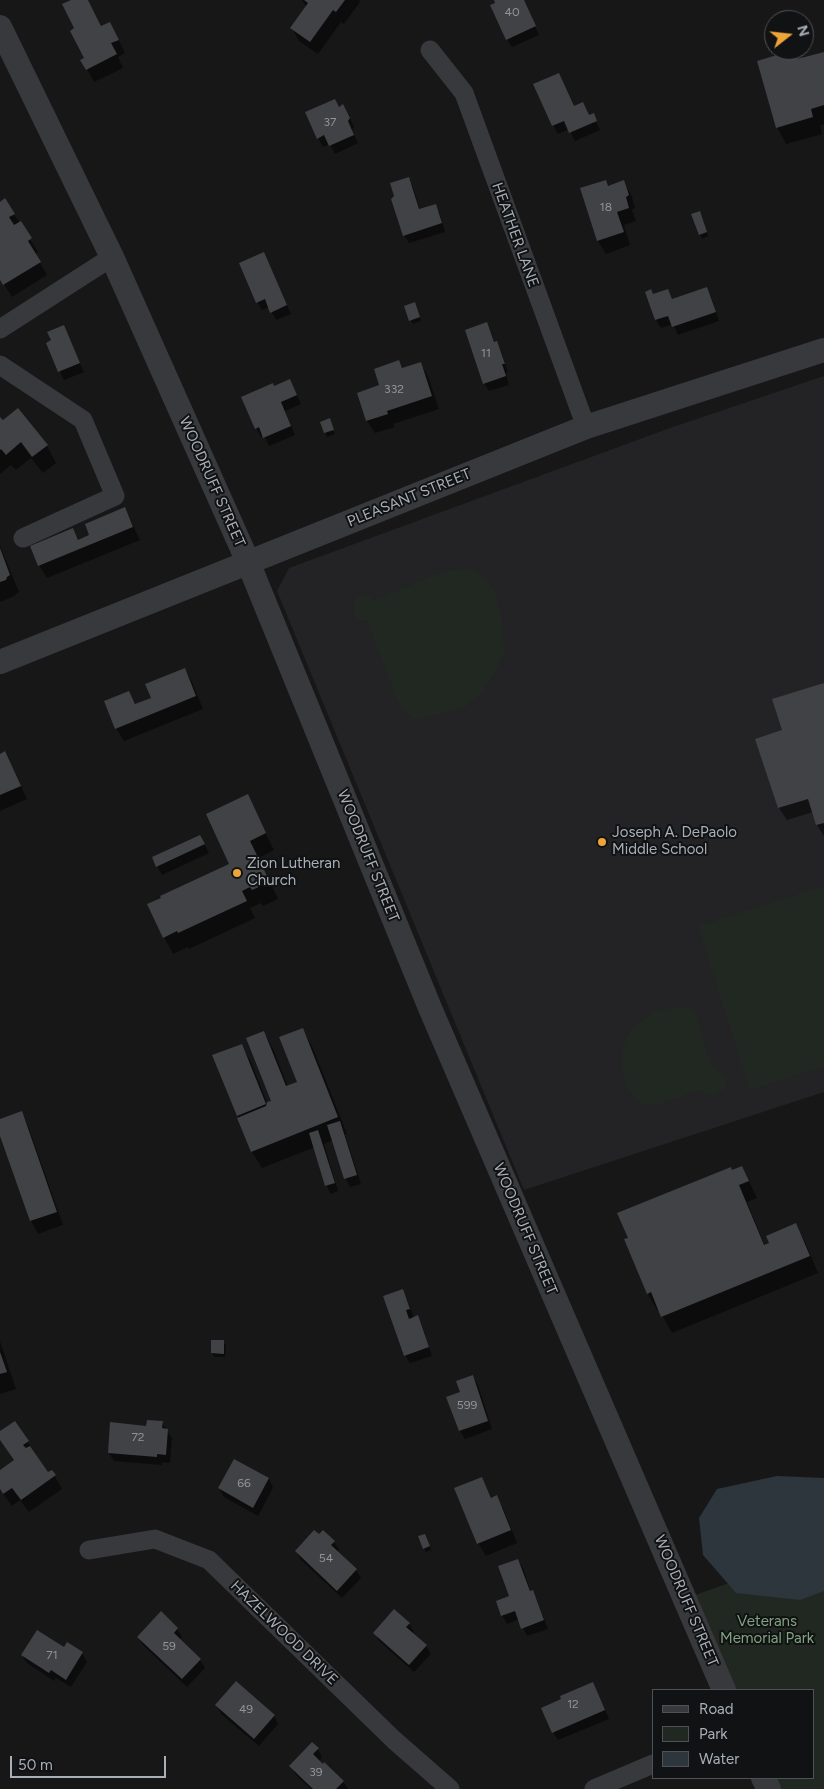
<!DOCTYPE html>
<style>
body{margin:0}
#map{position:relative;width:824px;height:1789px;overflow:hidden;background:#171718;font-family:Figtree,sans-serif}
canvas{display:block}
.legend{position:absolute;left:652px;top:1689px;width:162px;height:90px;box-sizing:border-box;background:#111213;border:1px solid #4e5155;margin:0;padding:6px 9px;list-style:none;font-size:15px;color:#a9afb8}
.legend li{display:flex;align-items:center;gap:10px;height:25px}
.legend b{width:25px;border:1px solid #4e5155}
.north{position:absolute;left:764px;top:10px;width:50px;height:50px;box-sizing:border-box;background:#111213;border:1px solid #4e5155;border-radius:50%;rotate:74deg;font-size:14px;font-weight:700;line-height:20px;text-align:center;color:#a9afb8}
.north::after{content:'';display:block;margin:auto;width:18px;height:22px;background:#eea439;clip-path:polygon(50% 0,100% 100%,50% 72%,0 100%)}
.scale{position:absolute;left:10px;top:1756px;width:156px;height:22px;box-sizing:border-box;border:2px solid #a9afb8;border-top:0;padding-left:6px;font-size:15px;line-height:18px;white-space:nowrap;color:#a9afb8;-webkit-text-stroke:4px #111213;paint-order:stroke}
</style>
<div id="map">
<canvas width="824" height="1789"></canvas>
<ul class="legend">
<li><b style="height:6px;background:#38393d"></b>Road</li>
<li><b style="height:14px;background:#212821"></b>Park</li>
<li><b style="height:14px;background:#2d363c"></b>Water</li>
</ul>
<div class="north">N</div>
<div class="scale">50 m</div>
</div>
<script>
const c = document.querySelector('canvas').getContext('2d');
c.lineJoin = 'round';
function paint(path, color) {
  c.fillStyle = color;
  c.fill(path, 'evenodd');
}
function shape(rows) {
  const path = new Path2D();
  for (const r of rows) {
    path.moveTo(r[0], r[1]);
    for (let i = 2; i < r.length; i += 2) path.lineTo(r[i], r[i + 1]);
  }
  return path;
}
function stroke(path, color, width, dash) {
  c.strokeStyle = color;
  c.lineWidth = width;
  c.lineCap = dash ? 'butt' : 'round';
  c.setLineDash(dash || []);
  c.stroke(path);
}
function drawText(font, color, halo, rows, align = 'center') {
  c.font = font + ' Figtree,sans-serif';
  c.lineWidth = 4;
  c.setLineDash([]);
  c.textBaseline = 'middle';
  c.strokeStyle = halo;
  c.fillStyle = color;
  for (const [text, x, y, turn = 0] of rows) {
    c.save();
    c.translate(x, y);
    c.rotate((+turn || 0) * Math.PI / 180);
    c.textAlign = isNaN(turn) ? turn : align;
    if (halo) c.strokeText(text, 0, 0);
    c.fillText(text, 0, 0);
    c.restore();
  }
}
const built = shape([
 [824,376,824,1092,524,1190,277,591,289,568,670,428]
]);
const green = shape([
 [461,568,477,571,495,591,503,627,504,653,494,674,482,693,463,708,423,718,412,718,401,707,395,694,367,620,359,620,355,616,354,612,355,601,358,596,362,595,368,596,374,600,435,575],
 [824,886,824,1066,750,1090,698,926],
 [684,1007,691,1009,696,1015,712,1067,719,1071,724,1076,726,1080,724,1088,716,1095,708,1095,700,1090,659,1104,644,1105,636,1100,627,1086,623,1074,622,1062,623,1048,627,1036,638,1023,653,1013,664,1009],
 [824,1550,824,1789,776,1789,771,1778,813,1778,813,1690,732,1690,692,1596]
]);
const water = shape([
 [777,1476,824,1478,824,1591,800,1600,736,1593,703,1555,699,1518,717,1489]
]);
const shadow = shape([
 [73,0,88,0,102,27,117,36,125,53,118,57,123,68,94,82,87,69,85,58,76,29],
 [302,0,359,0,360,2,344,24,341,22,318,54,299,41,292,28,307,8],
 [495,0,523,0,539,35,512,47,507,39],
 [794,52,799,60,824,53,824,124,820,126,822,134,786,144,777,127],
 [559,74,574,107,589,117,593,115,600,130,575,141,569,129,558,134,553,125],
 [339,108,348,114,354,127,352,130,358,143,335,154,330,144,323,147,318,138],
 [408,178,413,187,420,210,435,206,440,214,445,232,409,243,404,235],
 [623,182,631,194,635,208,632,210,636,221,624,225,630,245,606,254,598,241,581,189,608,187],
 [5,200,38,252,35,254,47,275,12,297,0,278,0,203],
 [693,215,702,216,708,236,702,239],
 [264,254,291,314,276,320,269,307,262,310,257,302],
 [706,289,711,297,719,321,678,335,673,324,661,328,656,320,653,295,667,290,673,300],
 [416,307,421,321,413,324,411,320],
 [487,324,495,343,501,351,508,372,506,373,509,385,489,391,484,383],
 [63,327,84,372,64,380,47,344,53,341],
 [399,361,403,369,420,363,428,376,439,409,393,424,395,427,375,433,367,421,358,393,381,386],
 [274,388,294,389,301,404,285,411,295,435,269,446,264,435,261,437,256,428],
 [0,419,47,446,56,463,43,473,31,458,16,470,11,465,0,474],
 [322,422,331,424,335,434,327,437],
 [125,509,140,540,47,578,39,565,73,530,79,541,91,536],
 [0,546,19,592,16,594,15,596,0,602],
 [185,669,192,682,203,709,124,741,116,728,129,692,136,705,152,699],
 [824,685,824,836,817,825,813,812,787,820,779,808,757,740,784,731],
 [5,753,27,799,0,811,0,755],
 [247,796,274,850,259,858,278,899,263,906,261,903,250,908,255,918,189,949,188,947,173,954,164,937,163,899,231,864],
 [200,836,209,853,162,875,157,866],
 [302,1029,312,1046,347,1134,345,1135,361,1184,350,1187,346,1179,333,1140,324,1144,338,1191,331,1194,326,1185,315,1147,262,1168,252,1152,238,1116,241,1045,251,1062,267,1103,273,1101,264,1032,273,1049,288,1087,298,1083],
 [21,1113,28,1126,63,1225,38,1234,31,1221,0,1132,0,1120],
 [742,1167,757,1198,747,1202,765,1246,795,1225,805,1242,818,1273,672,1333,659,1309,657,1310,648,1294,732,1171],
 [402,1291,407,1299,414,1318,417,1317,422,1325,432,1356,410,1363,405,1355],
 [0,1341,16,1389,0,1394],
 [223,1342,226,1345,225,1357,214,1357,212,1353],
 [473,1377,478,1385,492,1429,465,1439,460,1431,462,1393],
 [15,1422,48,1474,52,1471,62,1489,29,1512,20,1500,12,1506,0,1490,0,1472,15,1461,0,1439,0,1433],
 [162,1423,172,1438,170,1463,162,1462,162,1465,114,1461,109,1453,147,1427],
 [235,1460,269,1479,273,1488,258,1516,224,1497,219,1488],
 [482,1478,492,1499,496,1497,504,1510,517,1543,486,1556,478,1543],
 [319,1536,334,1542,339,1550,337,1552,356,1570,361,1578,342,1598,301,1560,296,1551],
 [427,1539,431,1550,426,1552,424,1548],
 [518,1560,523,1568,531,1592,532,1591,537,1600,548,1629,527,1636,519,1619,507,1624,502,1615,511,1597],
 [409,1624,414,1632,412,1634,426,1646,431,1654,414,1672,379,1641,375,1633],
 [177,1629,182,1637,179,1640,200,1660,205,1668,187,1687,143,1645,138,1637],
 [64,1649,82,1653,87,1662,71,1687,56,1678,54,1681,27,1663,22,1655],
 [593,1683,609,1719,558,1740,553,1732],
 [217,1705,274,1715,278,1724,259,1746,221,1714],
 [318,1749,322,1757,319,1762,343,1781,348,1789,311,1789,296,1775,291,1766]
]);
const building = shape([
 [71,0,88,0,101,26,110,22,119,40,111,43,117,54,86,70,80,60,84,58,70,31,74,28,62,4],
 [304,0,345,0,336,12,333,10,310,42,290,28,308,3],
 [494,0,524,0,536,26,506,40,490,5,495,3],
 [794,50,797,59,824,52,824,105,811,109,813,117,776,128,757,61],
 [559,73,574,106,583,102,589,115,594,113,597,121,569,133,564,121,552,126,533,84],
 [335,99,339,107,343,104,350,118,348,121,354,135,329,146,324,135,317,139,305,112],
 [409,177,419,209,436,204,442,223,403,236,391,199,394,196,390,183],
 [606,180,608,186,624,180,629,195,626,197,629,208,617,212,624,232,597,241,580,188],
 [5,198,15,214,9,217,14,225,21,221,32,238,28,241,41,262,3,285,0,280,0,202],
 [700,211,707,232,699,235,691,214],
 [264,252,287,305,270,313,265,299,256,303,239,263],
 [707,287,716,312,672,327,668,316,655,320,645,292,651,289,653,294,668,289,672,299],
 [415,302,420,317,409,321,404,306],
 [487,322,494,342,497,341,505,364,502,364,506,376,483,384,465,330],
 [64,325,80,363,58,372,46,343,51,340,47,332],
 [399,360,402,368,421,362,432,396,387,411,388,414,366,421,357,393,379,385,374,369],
 [290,379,297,395,281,402,291,426,263,438,259,427,255,429,241,397,273,383,274,386],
 [18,408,48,445,32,457,21,442,6,455,1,449,0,450,0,417,3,420],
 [330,418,334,430,324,433,320,422],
 [125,507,133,527,38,566,30,546,73,528,78,540,89,535,85,524],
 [0,548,10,575,7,577,6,580,0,582],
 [185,668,196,696,115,729,104,701,129,691,135,704,151,698,145,684],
 [824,683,824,823,816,825,808,799,778,808,755,739,782,730,772,699],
 [5,751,21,786,0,795,0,754],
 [248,794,266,833,250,841,270,882,252,890,250,887,242,891,247,901,178,933,177,931,163,938,147,904,161,898,160,896,229,864,206,814],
 [200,835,205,844,156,867,152,857],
 [303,1028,338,1117,251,1152,237,1118,266,1106,267,1102,271,1101,246,1038,264,1031,286,1086,297,1082,279,1037],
 [242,1044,266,1104,237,1116,212,1055],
 [22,1111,57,1212,30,1221,0,1136,0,1119],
 [340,1121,357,1175,344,1179,327,1125],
 [318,1130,335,1183,325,1186,309,1133],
 [742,1166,749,1181,739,1185,764,1245,769,1243,766,1236,796,1223,810,1256,661,1317,651,1292,647,1294,624,1239,628,1238,617,1213,731,1167,732,1170],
 [403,1289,410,1309,406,1310,409,1319,418,1315,429,1347,404,1356,383,1296],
 [211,1340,224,1340,224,1354,211,1353],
 [0,1352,7,1372,0,1374],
 [473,1375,488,1421,459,1431,446,1397,460,1392,456,1381],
 [147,1420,163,1421,162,1428,168,1429,166,1455,157,1454,157,1457,108,1453,110,1422,146,1426],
 [15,1421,29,1441,23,1445,26,1448,30,1446,48,1472,52,1470,56,1475,21,1500,12,1488,3,1494,0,1489,0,1470,14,1460,0,1440,0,1431],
 [234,1459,269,1478,253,1508,218,1488],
 [482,1477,491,1498,497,1495,511,1530,477,1544,454,1488],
 [314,1530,319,1534,323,1530,335,1541,331,1545,357,1569,337,1591,295,1551],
 [425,1534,430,1546,423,1549,418,1536],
 [518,1559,530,1591,533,1590,544,1620,521,1629,515,1611,501,1616,496,1601,509,1596,498,1566],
 [394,1609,410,1623,406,1627,427,1645,409,1665,373,1633],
 [161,1611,178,1628,174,1633,201,1659,182,1679,137,1637],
 [37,1630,64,1647,67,1642,83,1652,66,1680,51,1670,49,1673,21,1655],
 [236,1681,275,1715,254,1739,215,1705],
 [593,1682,605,1710,552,1733,541,1708,561,1699,560,1696],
 [312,1742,319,1748,313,1754,323,1764,324,1762,344,1781,336,1789,313,1789,289,1766]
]);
const minor = shape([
 [430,50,464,93,586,427],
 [0,329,112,257],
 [0,365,83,420,115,496,23,538],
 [89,1550,155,1539,209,1560,394,1740,450,1789],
 [594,1789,653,1764]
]);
const tertiary = shape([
 [0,27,112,257,248,562,430,1008,724,1690],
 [0,662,586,427,824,350],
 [763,1778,769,1789]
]);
const markers = [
 [602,842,5,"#eea439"],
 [237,873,5,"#eea439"]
];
const numberNames = [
 ["40",512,12],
 ["37",330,122],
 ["18",606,207],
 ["11",486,353],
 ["332",394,389],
 ["599",467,1405],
 ["72",138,1437],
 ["66",244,1483],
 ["54",326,1558],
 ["59",169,1646],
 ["71",52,1655],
 ["12",573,1704],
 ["49",246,1709],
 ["39",316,1772]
];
const streetNames = [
 ["HEATHER LANE",515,235,70],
 ["WOODRUFF STREET",212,482,66],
 ["PLEASANT STREET",409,498,-22],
 ["WOODRUFF STREET",368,856,68],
 ["WOODRUFF STREET",525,1229,67],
 ["WOODRUFF STREET",686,1601,67],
 ["HAZELWOOD DRIVE",284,1633,44]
];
const poiNames = [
 ["Joseph A. DePaolo",612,833],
 ["Middle School",612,850],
 ["Zion Lutheran",247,864],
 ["Church",247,881]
];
const parkNames = [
 ["Veterans",767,1622],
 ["Memorial Park",767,1639]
];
paint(built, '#232325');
paint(green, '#212821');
paint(water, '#2d363c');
paint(shadow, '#0007');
paint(building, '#414245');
stroke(minor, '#38393d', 19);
stroke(tertiary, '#38393d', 24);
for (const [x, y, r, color] of markers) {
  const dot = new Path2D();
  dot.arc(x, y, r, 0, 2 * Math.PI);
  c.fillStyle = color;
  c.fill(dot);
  stroke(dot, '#111213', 2);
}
drawText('12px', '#8f949b', null, numberNames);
drawText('15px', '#a9afb8', '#111213', streetNames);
drawText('15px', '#a9afb8', '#111213', poiNames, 'left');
drawText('15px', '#81a380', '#111213', parkNames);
</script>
